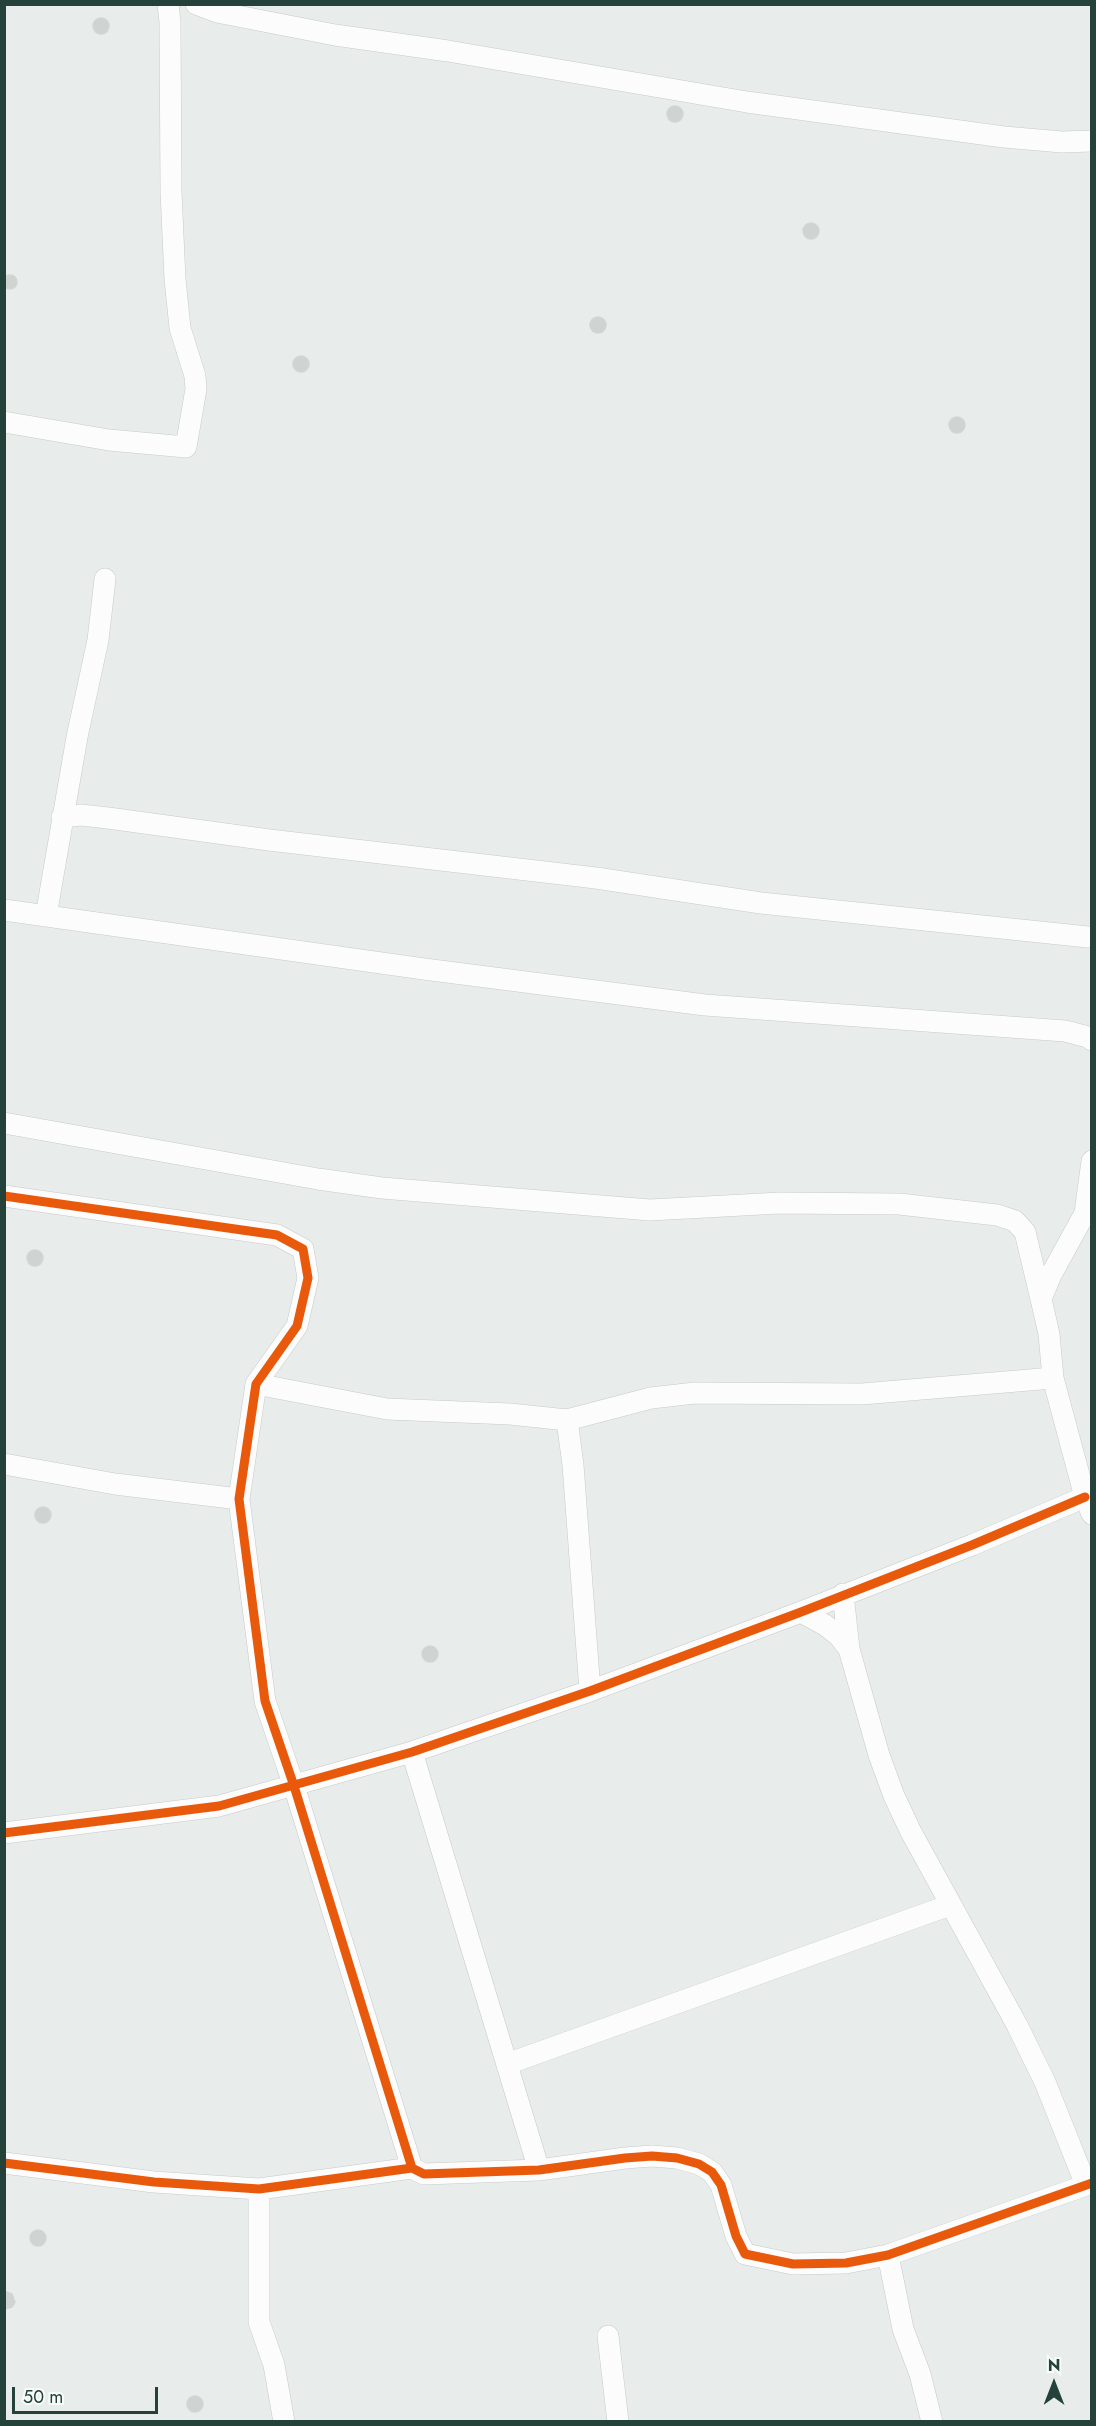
<!DOCTYPE html>
<style>
body{margin:0}
#map{position:relative;width:1096px;height:2426px;overflow:hidden;background:#e8edeb;font-family:Jost,sans-serif}
canvas{display:block}
.frame{position:absolute;inset:0;border:6px solid #24423a;pointer-events:none}
.north{position:absolute;left:1024px;top:2354px;width:60px;height:60px;-webkit-text-stroke:4px #f7fbf9;paint-order:stroke;rotate:0deg;font-size:16px;font-weight:700;line-height:24px;text-align:center;color:#24423a}
.north::after{content:'';display:block;margin:auto;width:21px;height:27px;background:#24423a;clip-path:polygon(50% 0,100% 100%,50% 72%,0 100%)}
.scale{position:absolute;left:12px;top:2387px;width:146px;height:27px;box-sizing:border-box;border:3px solid #24423a;border-top:0;padding-left:8px;font-size:18px;line-height:21px;white-space:nowrap;color:#24423a;-webkit-text-stroke:4px #f7fbf9;paint-order:stroke}
</style>
<div id="map">
<canvas width="1096" height="2426"></canvas>
<div class="frame"></div>
<div class="north">N</div>
<div class="scale">50 m</div>
</div>
<script>
const c = document.querySelector('canvas').getContext('2d');
c.lineJoin = 'round';
function paint(path, color) {
  c.fillStyle = color;
  c.fill(path, 'evenodd');
}
function shape(rows) {
  const path = new Path2D();
  for (const r of rows) {
    if (r.length === 3) {
      path.moveTo(r[0] + r[2], r[1]);
      path.arc(r[0], r[1], r[2], 0, 2 * Math.PI);
      continue;
    }
    path.moveTo(r[0], r[1]);
    for (let i = 2; i < r.length; i += 2) path.lineTo(r[i], r[i + 1]);
  }
  return path;
}
function stroke(path, color, width, dash) {
  c.strokeStyle = color;
  c.lineWidth = width;
  c.lineCap = dash ? 'butt' : 'round';
  c.setLineDash(dash || []);
  c.stroke(path);
}
const building = shape([
 [101,26,8],
 [675,114,8],
 [811,231,8],
 [10,282,7],
 [598,325,8],
 [301,364,8],
 [957,425,8],
 [35,1258,8],
 [43,1515,8],
 [430,1654,8],
 [38,2238,8],
 [7,2292,12,2294,15,2302,12,2307,5,2309,4,2293,7,2292],
 [195,2404,8]
]);
const street = shape([
 [196,4,217,12,335,35,448,51,747,102,1004,137,1062,142,1092,141],
 [4,422,109,440,186,447,196,389,195,376,180,328,175,279,171,192,170,22,168,4],
 [62,817,81,815,108,818,269,840,596,878,761,903,1088,937],
 [4,910,424,969,705,1005,1065,1031,1088,1037,1092,1040],
 [46,916,77,737,98,640,105,579],
 [4,1123,318,1179,382,1188,650,1210,780,1203,899,1204,997,1215,1015,1221,1025,1232,1041,1299],
 [1092,1161,1085,1213,1051,1275,1041,1299,1049,1334,1053,1378,1085,1497,1092,1514],
 [4,1196,277,1235,303,1249,308,1278,297,1326,256,1384,239,1499,265,1701,294,1786,412,2168],
 [256,1384,387,1409,510,1414,567,1420],
 [4,1464,115,1484,239,1499],
 [843,1594,849,1649,879,1755,894,1796,911,1832,1017,2025,1045,2082,1086,2185],
 [801,1612,825,1625,839,1636,849,1649],
 [590,1691,573,1465,567,1420,651,1398,695,1393,862,1394,1053,1378],
 [412,1752,539,2170],
 [4,1833,219,1806,412,1752,590,1691,801,1612,972,1545,1085,1497],
 [507,2064,950,1905],
 [4,2163,154,2182,259,2189,412,2168,424,2174,539,2170,625,2158,652,2156,677,2158,699,2164,712,2172,721,2185,736,2236,745,2254,793,2264,846,2263,888,2255,1092,2183],
 [259,2189,259,2322,274,2365,284,2422],
 [888,2255,903,2329,920,2374,932,2422],
 [608,2336,618,2422]
]);
const cycleway = shape([
 [4,1196,277,1235,303,1249,308,1278,297,1326,256,1384,239,1499,265,1701,294,1786,412,2168],
 [4,1833,219,1806,412,1752,590,1691,801,1612,972,1545,1085,1497],
 [4,2163,154,2182,259,2189,412,2168,424,2174,539,2170,625,2158,652,2156,677,2158,699,2164,712,2172,721,2185,736,2236,745,2254,793,2264,846,2263,888,2255,1092,2183]
]);
paint(building, '#cfd4d2');
stroke(building, '#d1d6d4', 1.5);
stroke(street, '#c5cac8', 22);
stroke(street, '#fcfcfc', 21);
stroke(cycleway, '#e8590c', 9);
</script>
